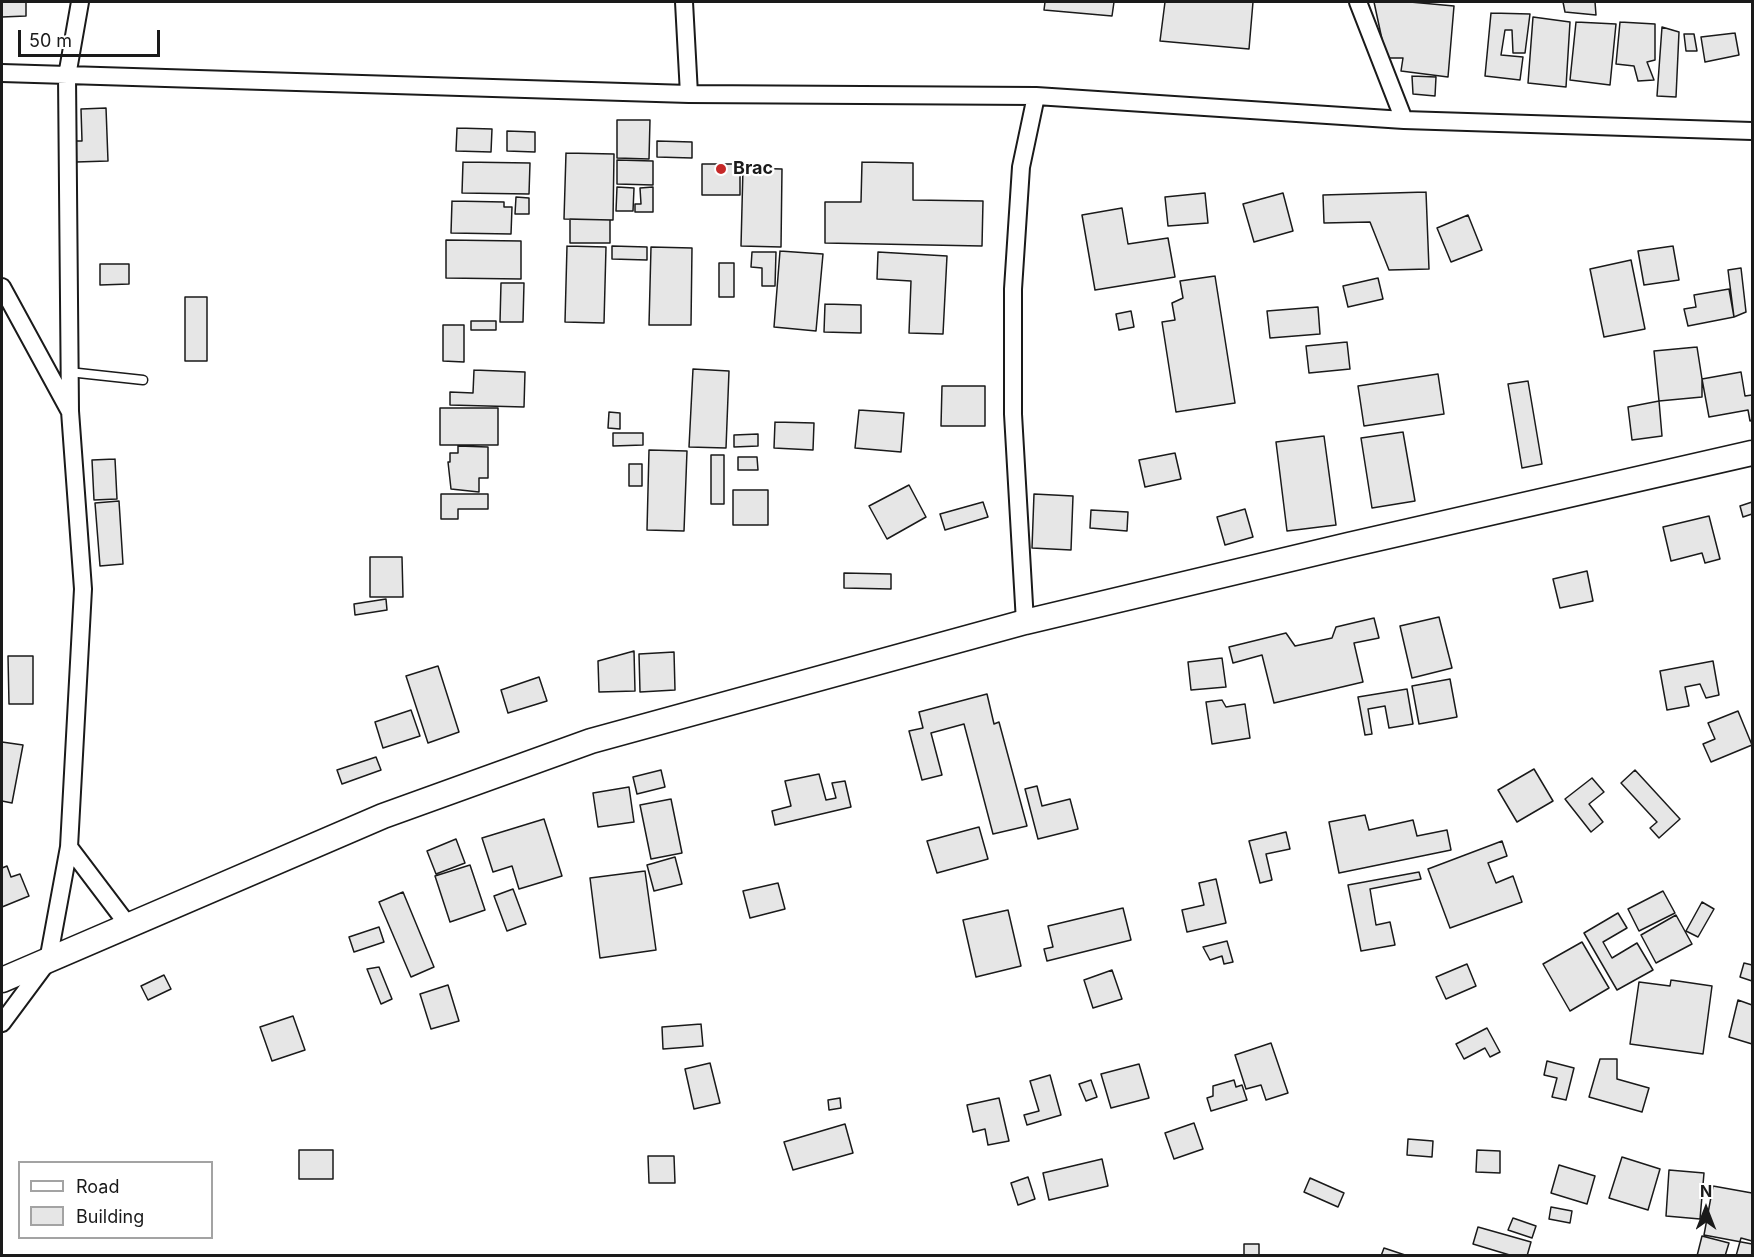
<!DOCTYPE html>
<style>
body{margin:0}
#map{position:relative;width:1754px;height:1257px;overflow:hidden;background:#fff;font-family:Inter,sans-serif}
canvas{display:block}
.frame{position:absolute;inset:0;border:3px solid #1a1a1a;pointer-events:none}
.legend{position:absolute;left:18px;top:1161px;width:195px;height:78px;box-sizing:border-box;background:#fff;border:2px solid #a3a3a3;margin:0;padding:8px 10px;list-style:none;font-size:18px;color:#1a1a1a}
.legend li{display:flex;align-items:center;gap:12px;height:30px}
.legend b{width:30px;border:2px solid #a3a3a3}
.north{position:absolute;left:1676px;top:1179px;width:60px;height:60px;-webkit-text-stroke:4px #fff;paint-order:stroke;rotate:0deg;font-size:16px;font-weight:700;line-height:24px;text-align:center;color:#1a1a1a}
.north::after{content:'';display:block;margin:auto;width:21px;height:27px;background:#1a1a1a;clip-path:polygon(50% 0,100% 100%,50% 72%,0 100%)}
.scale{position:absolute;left:18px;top:30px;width:142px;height:27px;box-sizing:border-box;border:3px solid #1a1a1a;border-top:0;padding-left:8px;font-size:18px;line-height:21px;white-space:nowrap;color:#1a1a1a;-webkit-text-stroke:4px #fff;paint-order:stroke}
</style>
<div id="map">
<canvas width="1754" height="1257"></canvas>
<div class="frame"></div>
<ul class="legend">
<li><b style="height:8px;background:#fff"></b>Road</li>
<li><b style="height:16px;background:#e6e6e6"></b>Building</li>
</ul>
<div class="north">N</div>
<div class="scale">50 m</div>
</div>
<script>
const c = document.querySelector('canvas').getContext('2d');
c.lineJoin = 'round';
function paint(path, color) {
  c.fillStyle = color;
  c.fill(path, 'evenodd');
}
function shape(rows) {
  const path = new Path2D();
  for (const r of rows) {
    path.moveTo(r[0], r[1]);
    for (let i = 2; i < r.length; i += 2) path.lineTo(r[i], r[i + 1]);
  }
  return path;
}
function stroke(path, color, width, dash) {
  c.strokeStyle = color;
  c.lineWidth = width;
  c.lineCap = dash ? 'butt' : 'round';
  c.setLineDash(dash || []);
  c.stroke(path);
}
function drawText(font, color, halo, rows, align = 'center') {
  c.font = font + ' Inter,sans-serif';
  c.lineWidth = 4.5;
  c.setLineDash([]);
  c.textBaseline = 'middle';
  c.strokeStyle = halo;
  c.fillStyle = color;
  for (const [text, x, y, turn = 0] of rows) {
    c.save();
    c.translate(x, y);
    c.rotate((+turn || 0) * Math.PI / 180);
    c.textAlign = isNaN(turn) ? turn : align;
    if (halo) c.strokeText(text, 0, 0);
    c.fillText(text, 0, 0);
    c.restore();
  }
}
const building = shape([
 [2,2,26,2,26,16,2,17,2,2],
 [1045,2,1114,2,1112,16,1044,10,1045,2],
 [1165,2,1253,2,1249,49,1160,41,1165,2],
 [1374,2,1410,2,1454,6,1448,77,1401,71,1403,58,1386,58,1374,2],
 [1563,2,1595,2,1596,15,1565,12,1563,2],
 [1491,13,1530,14,1525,53,1513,53,1512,30,1505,30,1501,55,1523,57,1520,80,1485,76,1491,13],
 [1533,17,1570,22,1566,87,1528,83,1533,17],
 [1576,22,1616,24,1610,85,1570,80,1576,22],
 [1620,22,1655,24,1655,60,1647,62,1654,80,1638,81,1634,66,1616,64,1620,22],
 [1662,27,1679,32,1676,97,1657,96,1662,27],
 [1735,33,1739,55,1705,62,1701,37,1735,33],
 [1684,34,1694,34,1697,51,1686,51,1684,34],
 [1412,76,1436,77,1435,96,1413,94,1412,76],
 [106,108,108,161,76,162,76,141,82,141,81,109,106,108],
 [617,120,650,120,649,159,617,158,617,120],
 [457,128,492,129,491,152,456,151,457,128],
 [507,131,535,132,535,152,507,151,507,131],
 [657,141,692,142,692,158,657,157,657,141],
 [566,153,614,154,613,220,564,219,566,153],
 [617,160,653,161,653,185,617,184,617,160],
 [463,162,530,163,529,194,462,193,463,162],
 [862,162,913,163,913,200,983,201,982,246,825,243,825,202,861,202,862,162],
 [702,164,740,164,740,195,702,195,702,164],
 [743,168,782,169,781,247,741,246,743,168],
 [617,187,634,188,633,211,616,211,617,187],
 [653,187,653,212,635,212,635,204,641,204,640,188,653,187],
 [1426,192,1429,269,1389,270,1370,222,1324,223,1323,195,1426,192],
 [1205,193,1208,223,1168,226,1165,197,1205,193],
 [1283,193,1293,231,1254,242,1243,204,1283,193],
 [516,197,529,198,529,214,515,214,516,197],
 [452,201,504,202,504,207,512,207,511,234,451,233,452,201],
 [1122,208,1128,244,1168,238,1175,277,1095,290,1082,215,1122,208],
 [1468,215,1482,250,1451,262,1437,228,1468,215],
 [570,219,610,220,610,243,570,243,570,219],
 [446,240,521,241,521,279,446,278,446,240],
 [567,246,606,247,604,323,565,322,567,246],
 [612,246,647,247,647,260,612,259,612,246],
 [1673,246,1679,280,1644,285,1638,251,1673,246],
 [651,247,692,248,691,325,649,325,651,247],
 [780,251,823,254,816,331,774,327,780,251],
 [752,252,776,252,775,286,762,286,762,268,751,267,752,252],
 [878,252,947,256,943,334,909,333,911,281,877,279,878,252],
 [1631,260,1645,329,1604,337,1590,269,1631,260],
 [719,263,734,263,734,297,719,297,719,263],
 [100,264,129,264,129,284,100,285,100,264],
 [1741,268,1746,312,1734,317,1728,270,1741,268],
 [1215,276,1235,403,1176,412,1162,322,1175,320,1172,303,1183,298,1180,281,1215,276],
 [1378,278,1383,299,1348,307,1343,286,1378,278],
 [501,283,524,283,523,322,500,322,501,283],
 [1729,289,1734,317,1688,326,1684,309,1696,307,1694,295,1729,289],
 [185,297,207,297,207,361,185,361,185,297],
 [825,304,861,305,861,333,824,332,825,304],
 [1318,307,1320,334,1270,338,1267,311,1318,307],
 [1131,311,1134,327,1119,330,1116,314,1131,311],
 [471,321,496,321,496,330,471,330,471,321],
 [443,325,464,325,464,362,443,361,443,325],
 [1347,342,1350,369,1309,373,1306,346,1347,342],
 [1697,347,1702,379,1702,397,1659,401,1654,351,1697,347],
 [693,369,729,371,726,448,689,447,693,369],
 [474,370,525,372,524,407,450,405,450,392,473,393,474,370],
 [1741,372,1745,396,1752,395,1752,420,1750,421,1748,410,1709,417,1702,379,1741,372],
 [1438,374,1444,414,1364,426,1358,386,1438,374],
 [1528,381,1542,464,1522,468,1508,384,1528,381],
 [942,386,985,386,985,426,941,426,942,386],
 [1659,401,1662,436,1632,440,1628,407,1659,401],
 [440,408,498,408,498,445,440,445,440,408],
 [859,410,904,413,901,452,855,448,859,410],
 [609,412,620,413,620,429,608,428,609,412],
 [775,422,814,423,813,450,774,448,775,422],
 [1403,432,1415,501,1372,508,1361,438,1403,432],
 [613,433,643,433,643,445,613,446,613,433],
 [758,434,758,446,734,447,734,435,758,434],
 [1324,436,1336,525,1287,531,1276,442,1324,436],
 [458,446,488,447,488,478,479,478,479,492,451,489,448,462,450,462,450,453,458,453,458,446],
 [649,450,687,451,684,531,647,530,649,450],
 [1175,453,1181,479,1145,487,1139,460,1175,453],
 [711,455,724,455,724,504,711,504,711,455],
 [738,457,757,457,758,470,738,470,738,457],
 [115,459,117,499,94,500,92,460,115,459],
 [629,464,642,464,642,486,629,486,629,464],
 [909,485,926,517,887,539,869,506,909,485],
 [733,490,768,490,768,525,733,525,733,490],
 [441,494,488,494,488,509,458,509,458,519,441,519,441,494],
 [1034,494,1073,496,1071,550,1032,548,1034,494],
 [119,501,123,564,100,566,95,503,119,501],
 [983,502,988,517,945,530,940,514,983,502],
 [1752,502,1752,514,1743,517,1740,506,1752,502],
 [1245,509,1253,537,1225,545,1217,517,1245,509],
 [1091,510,1128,512,1127,531,1090,528,1091,510],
 [1709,516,1720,559,1705,563,1702,553,1671,561,1663,527,1709,516],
 [370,557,402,557,403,597,370,597,370,557],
 [1587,571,1593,601,1560,608,1553,579,1587,571],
 [844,573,891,574,891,589,844,588,844,573],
 [386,599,387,610,355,615,354,604,386,599],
 [1439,617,1452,668,1412,678,1400,626,1439,617],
 [1374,618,1379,638,1354,643,1363,682,1274,703,1262,655,1233,663,1229,647,1286,633,1295,646,1332,638,1336,627,1374,618],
 [634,651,635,691,599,692,598,661,634,651],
 [674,652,675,690,640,692,639,654,674,652],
 [8,656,33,656,33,704,9,704,8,656],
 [1222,658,1226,687,1191,690,1188,662,1222,658],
 [1713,661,1719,695,1706,698,1700,684,1685,687,1689,706,1667,710,1660,671,1713,661],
 [438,666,459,732,428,743,406,676,438,666],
 [539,677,547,701,508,713,501,690,539,677],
 [1450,679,1457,717,1419,724,1412,686,1450,679],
 [1407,689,1413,724,1389,728,1385,706,1368,709,1372,734,1365,735,1358,697,1407,689],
 [987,694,994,724,999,722,1027,826,993,834,964,724,931,733,942,775,922,780,909,731,923,728,919,712,987,694],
 [1222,700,1226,707,1245,704,1250,738,1212,744,1206,702,1222,700],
 [411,710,420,736,383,748,375,722,411,710],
 [1738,711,1752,745,1711,762,1703,744,1715,739,1708,723,1738,711],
 [2,742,23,745,12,803,2,801,2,742],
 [376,757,381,770,342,784,337,770,376,757],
 [1534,769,1553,801,1517,822,1498,790,1534,769],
 [661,770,665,787,637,794,633,777,661,770],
 [1635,770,1680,819,1659,838,1650,828,1657,822,1621,783,1635,770],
 [819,774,826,800,836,798,832,783,845,781,851,807,775,825,772,811,791,806,785,781,819,774],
 [1592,778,1604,792,1589,804,1603,822,1591,832,1565,799,1592,778],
 [1037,786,1042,806,1070,799,1078,829,1038,839,1025,789,1037,786],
 [629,787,634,822,598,827,593,793,629,787],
 [671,799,682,853,651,859,640,805,671,799],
 [1365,815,1369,830,1413,820,1417,836,1447,830,1451,850,1339,873,1329,822,1365,815],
 [544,819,562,876,519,889,512,866,493,872,482,838,544,819],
 [979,827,988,859,937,873,927,841,979,827],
 [1286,832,1290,849,1266,854,1272,880,1260,883,1249,841,1286,832],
 [456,839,465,863,436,874,427,851,456,839],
 [1502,841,1507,856,1488,863,1496,883,1513,876,1522,902,1450,928,1428,869,1502,841],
 [675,857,682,884,654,891,647,865,675,857],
 [470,865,485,910,450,922,435,876,470,865],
 [7,866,11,877,20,874,29,896,2,907,2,868,7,866],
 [645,871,656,950,600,958,590,878,645,871],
 [1419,872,1421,879,1370,889,1376,925,1390,922,1395,945,1361,951,1348,885,1419,872],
 [1216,879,1226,923,1187,932,1182,910,1204,905,1199,883,1216,879],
 [778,883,785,909,750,918,743,891,778,883],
 [513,889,526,924,507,931,494,896,513,889],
 [1663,891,1675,913,1639,931,1628,909,1663,891],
 [403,892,434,967,411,977,379,902,403,892],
 [1702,902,1714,909,1698,937,1686,931,1702,902],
 [1123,908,1131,940,1047,961,1044,949,1053,947,1048,926,1123,908],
 [1008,910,1021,966,976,977,963,920,1008,910],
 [1618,913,1627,928,1603,942,1612,958,1637,943,1653,970,1617,990,1584,933,1618,913],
 [1676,915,1692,944,1656,963,1641,935,1676,915],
 [379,927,384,942,354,952,349,937,379,927],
 [1227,941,1233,962,1224,964,1222,956,1210,960,1203,947,1227,941],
 [1582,942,1609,988,1570,1011,1543,964,1582,942],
 [1744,963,1752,965,1752,981,1740,977,1744,963],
 [1467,964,1476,986,1446,999,1436,977,1467,964],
 [379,967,392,999,381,1004,367,969,379,967],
 [1112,970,1122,999,1093,1008,1084,980,1112,970],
 [164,975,171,989,148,1000,141,986,164,975],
 [1671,980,1712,986,1703,1054,1630,1044,1639,982,1670,986,1671,980],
 [448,985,459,1021,431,1029,420,994,448,985],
 [1738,1000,1752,1005,1752,1044,1729,1037,1738,1000],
 [293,1016,305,1050,272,1061,260,1027,293,1016],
 [701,1024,703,1046,663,1049,662,1027,701,1024],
 [1487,1028,1500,1052,1490,1057,1485,1048,1464,1059,1456,1044,1487,1028],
 [1271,1043,1288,1093,1266,1100,1261,1085,1246,1089,1235,1055,1271,1043],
 [1600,1059,1617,1059,1617,1079,1649,1088,1642,1112,1589,1097,1600,1059],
 [1547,1061,1574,1068,1566,1100,1552,1097,1557,1078,1544,1075,1547,1061],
 [710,1063,720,1103,694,1109,685,1069,710,1063],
 [1139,1064,1149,1098,1111,1108,1101,1074,1139,1064],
 [1050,1075,1061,1115,1027,1125,1024,1115,1039,1111,1030,1081,1050,1075],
 [1091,1080,1097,1097,1086,1101,1079,1084,1091,1080],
 [1234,1080,1236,1087,1242,1085,1247,1100,1211,1111,1207,1098,1213,1096,1213,1086,1234,1080],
 [840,1098,841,1108,829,1110,828,1100,840,1098],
 [999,1098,1009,1141,988,1145,985,1129,973,1132,967,1105,999,1098],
 [1194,1123,1203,1149,1174,1159,1165,1133,1194,1123],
 [845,1124,853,1153,793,1170,784,1142,845,1124],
 [1408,1139,1433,1141,1432,1157,1407,1155,1408,1139],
 [299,1150,333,1150,333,1179,299,1179,299,1150],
 [1477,1150,1500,1151,1500,1173,1476,1172,1477,1150],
 [648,1156,674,1156,675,1183,649,1183,648,1156],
 [1622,1157,1660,1169,1648,1210,1609,1198,1622,1157],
 [1102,1159,1108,1186,1049,1200,1043,1173,1102,1159],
 [1559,1165,1595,1176,1587,1204,1551,1193,1559,1165],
 [1669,1170,1704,1173,1700,1219,1666,1216,1669,1170],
 [1028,1177,1035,1199,1018,1205,1011,1183,1028,1177],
 [1310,1178,1344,1193,1338,1207,1304,1192,1310,1178],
 [1713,1186,1752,1193,1752,1244,1704,1235,1713,1186],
 [1551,1207,1572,1211,1570,1223,1549,1219,1551,1207],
 [1513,1218,1536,1226,1532,1238,1508,1230,1513,1218],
 [1478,1227,1531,1242,1527,1256,1513,1256,1473,1244,1478,1227],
 [1702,1236,1729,1243,1725,1256,1697,1256,1702,1236],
 [1741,1238,1752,1241,1752,1256,1736,1256,1741,1238],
 [1244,1244,1259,1244,1259,1256,1244,1256,1244,1244],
 [1384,1248,1405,1255,1405,1256,1381,1256,1384,1248]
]);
const service = shape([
 [69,372,143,380]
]);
const minor = shape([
 [684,2,689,94],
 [1358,2,1404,120],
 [2,73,689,94,1036,96,1404,120,1752,131],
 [2,287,69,410],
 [1025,622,1013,414,1013,289,1021,167,1036,96],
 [69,847,128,925],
 [2,1023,48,961,69,847,83,589,70,411,67,76,80,2]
]);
const secondary = shape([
 [2,980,383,816,591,741,1025,622,1349,545,1752,453]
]);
const markers = [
 [721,169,6,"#c62828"]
];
const poiNames = [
 ["Brac",733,169]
];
paint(building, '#e6e6e6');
stroke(building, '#1a1a1a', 1.5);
stroke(service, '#1a1a1a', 11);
stroke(minor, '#1a1a1a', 20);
stroke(secondary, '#1a1a1a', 27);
stroke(service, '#fff', 8);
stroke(minor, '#fff', 16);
stroke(secondary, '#fff', 24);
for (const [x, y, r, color] of markers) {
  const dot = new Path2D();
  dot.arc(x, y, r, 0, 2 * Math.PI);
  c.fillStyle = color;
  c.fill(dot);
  stroke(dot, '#fff', 2);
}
drawText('bold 18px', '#1a1a1a', '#fff', poiNames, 'left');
</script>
